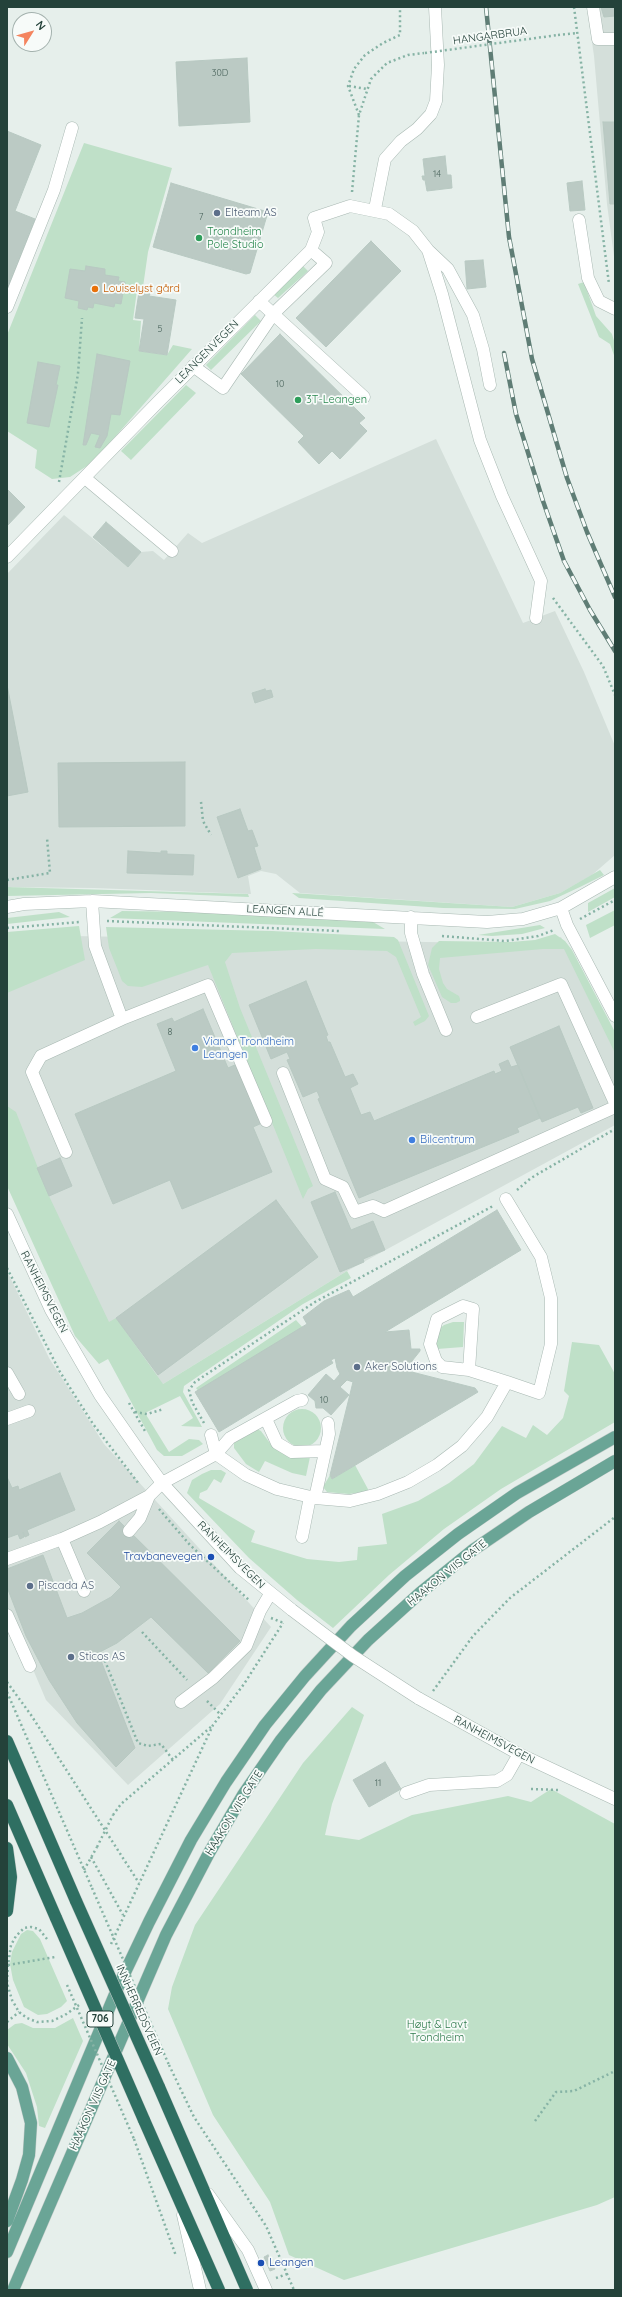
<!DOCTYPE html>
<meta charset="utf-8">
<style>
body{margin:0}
#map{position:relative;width:622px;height:2297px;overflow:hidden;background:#e6efeb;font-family:Quicksand,sans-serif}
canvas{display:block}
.frame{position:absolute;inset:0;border:8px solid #24423a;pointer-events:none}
.north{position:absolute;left:12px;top:12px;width:40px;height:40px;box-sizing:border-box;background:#f7fbf9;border:1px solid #a3b1ad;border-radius:50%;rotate:53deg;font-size:11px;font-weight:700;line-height:16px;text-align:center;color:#24423a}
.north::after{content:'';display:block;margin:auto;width:14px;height:18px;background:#f4845f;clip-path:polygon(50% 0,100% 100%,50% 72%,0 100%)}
</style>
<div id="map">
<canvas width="622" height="2297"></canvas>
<div class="frame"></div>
<div class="north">N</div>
</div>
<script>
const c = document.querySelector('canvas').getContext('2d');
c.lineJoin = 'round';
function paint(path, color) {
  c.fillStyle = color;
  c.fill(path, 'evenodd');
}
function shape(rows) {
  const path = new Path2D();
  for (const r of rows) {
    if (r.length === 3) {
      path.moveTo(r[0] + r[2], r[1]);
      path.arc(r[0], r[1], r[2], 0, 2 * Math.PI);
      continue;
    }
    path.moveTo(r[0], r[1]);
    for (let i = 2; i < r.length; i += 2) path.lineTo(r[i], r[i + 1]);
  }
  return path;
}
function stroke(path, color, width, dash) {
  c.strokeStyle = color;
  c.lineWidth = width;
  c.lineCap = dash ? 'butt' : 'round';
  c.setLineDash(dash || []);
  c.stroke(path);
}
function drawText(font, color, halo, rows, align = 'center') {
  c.font = font + ' Quicksand,sans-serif';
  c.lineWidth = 3.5;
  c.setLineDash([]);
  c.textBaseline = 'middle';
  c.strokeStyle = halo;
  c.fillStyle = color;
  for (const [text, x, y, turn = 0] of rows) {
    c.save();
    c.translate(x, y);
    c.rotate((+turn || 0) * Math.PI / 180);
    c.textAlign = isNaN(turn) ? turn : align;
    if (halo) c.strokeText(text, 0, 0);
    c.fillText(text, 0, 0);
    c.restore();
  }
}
const built = shape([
 [587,7,615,7,615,264,607,204,594,56],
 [436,439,523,623,555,611,584,672,615,746,615,855,592,875,560,893,512,907,300,893,276,874,261,871,248,876,251,894,94,888,7,887,7,574,64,515,128,567,141,552,153,551,164,560,188,533,202,543],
 [72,936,544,944,561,937,615,1039,615,1125,347,1271,137,1400,7,1121,7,964],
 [7,1271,49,1358,104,1444,271,1627,220,1704,128,1785,46,1700,7,1608]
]);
const green = shape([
 [84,143,172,168,148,252,143,287,137,290,133,320,141,321,139,351,167,355,173,345,192,349,93,462,70,477,52,479,35,468,37,450,7,431,7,335],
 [302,265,308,271,278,298,273,294],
 [584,282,596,316,612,334,615,344,615,358,610,344,599,337,578,284],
 [255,315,261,321,211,370,206,365],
 [186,385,196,393,131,460,121,451],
 [600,870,604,875,580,887,550,901,515,909,443,908,299,898,292,893,512,907,560,893],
 [7,887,248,894,249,897,151,893,7,896],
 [615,888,615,897,588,912,588,903],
 [615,910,615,925,590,938,586,925],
 [122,911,194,912,373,922,385,929,110,918],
 [59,912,70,917,7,924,7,918],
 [540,925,545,928,522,934,492,936,478,935],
 [79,926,85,960,7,993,7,932],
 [106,927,272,931,394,937,398,940,429,1016,425,1021,415,1026,413,1022,421,1017,396,957,387,951,316,949,232,953,225,962,240,1008,313,1186,308,1189,303,1199,208,965,142,987,128,986,122,981,117,968,109,948],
 [555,934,565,941,572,950,615,1032,615,1053,564,949,543,949,440,958,439,969,443,983,447,989,459,996,460,999,460,1001,456,1003,451,1003,442,997,428,965,432,948,439,941,511,942,535,940],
 [7,1106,16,1112,49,1196,109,1322,116,1318,163,1384,347,1271,351,1278,303,1304,184,1386,183,1392,202,1427,181,1426,193,1418,180,1396,145,1413,169,1452,189,1439,199,1440,203,1444,182,1456,164,1456,157,1450,108,1359,99,1364,75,1336,7,1186],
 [296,1320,304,1329,199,1392,196,1388],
 [453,1322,464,1322,463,1347,437,1349,434,1342,439,1329,444,1325],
 [572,1342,599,1345,615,1374,615,1422,501,1489,444,1529,389,1575,333,1628,297,1600,249,1558,187,1493,192,1480,202,1474,211,1470,221,1470,226,1473,221,1483,214,1479,207,1490,200,1493,199,1498,255,1531,251,1542,307,1559,339,1562,357,1560,358,1547,387,1544,382,1514,418,1501,449,1483,474,1464,502,1426,526,1438,533,1425,547,1435,563,1418,569,1396,564,1391],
 [302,1428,19],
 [257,1429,261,1431,272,1446,310,1457,306,1476,292,1473,265,1461,259,1472,246,1464,234,1448,234,1443],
 [355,1465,369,1491,349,1494,327,1492,323,1487,330,1475,332,1479],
 [352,1707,364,1715,332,1804,325,1835,359,1840,412,1815,508,1796,531,1802,551,1789,615,1824,615,2197,597,2205,344,2280,289,2255,270,2202,213,2115,168,2009,172,1987,195,1925,303,1763],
 [27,1930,33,1931,40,1939,67,2001,61,2007,47,2014,38,2015,24,2007,13,1980,10,1964,12,1952,21,1934],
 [73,2018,83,2041,45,2128,39,2126,37,2107,26,2073,7,2044,7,2030,15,2024,22,2023,33,2028,55,2028]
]);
const building = shape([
 [601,7,615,7,615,16,604,17,601,7],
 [247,58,250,122,179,126,176,62,247,58],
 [603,122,615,122,615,204,610,204,603,122],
 [7,131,41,145,15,211,35,219,7,289,7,131],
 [445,156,447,175,451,175,452,188,427,191,425,180,423,180,422,176,425,176,423,159,445,156],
 [582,181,585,210,570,211,567,183,582,181],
 [171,183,268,212,250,273,246,274,153,247,171,183],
 [371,241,401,271,326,347,296,318,371,241],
 [483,260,486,287,467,289,465,261,483,260],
 [86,266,105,269,105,275,119,277,118,281,125,282,121,304,115,303,114,307,94,303,93,308,88,307,87,310,78,308,79,301,65,298,70,269,85,271,86,266],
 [139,292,150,294,149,296,176,300,167,355,139,351,144,319,135,318,139,292],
 [280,334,365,418,359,423,367,431,340,459,332,451,319,464,298,442,304,436,241,374,280,334],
 [97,354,130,361,120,415,111,414,107,436,100,448,95,447,100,435,91,433,86,445,83,445,97,354],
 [38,362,60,366,56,385,58,385,49,427,27,423,38,362],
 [7,489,25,507,7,526,7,489],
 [106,522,141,552,128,567,93,537,106,522],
 [7,685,28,792,7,796,7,685],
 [265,689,266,691,271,690,273,697,255,703,252,693,265,689],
 [185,762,185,826,59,827,58,763,185,762],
 [240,809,248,831,252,830,258,846,254,847,261,869,238,878,217,817,240,809],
 [128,851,161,853,161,851,167,851,167,854,194,855,193,875,127,873,128,851],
 [306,981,328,1035,326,1036,328,1042,330,1042,345,1077,353,1074,358,1084,350,1088,361,1115,370,1112,374,1121,494,1071,495,1074,502,1071,499,1064,508,1060,511,1067,518,1065,540,1118,517,1128,519,1132,359,1198,318,1099,320,1098,317,1091,303,1097,287,1060,290,1059,287,1052,271,1059,249,1005,306,981],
 [203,1009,228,1068,237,1064,262,1123,253,1127,272,1172,182,1209,170,1180,113,1204,75,1114,176,1071,157,1024,172,1018,174,1022,203,1009],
 [559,1026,593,1108,581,1113,578,1107,542,1122,510,1047,559,1026],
 [60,1158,72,1186,49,1196,37,1168,60,1158],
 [335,1192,351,1230,373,1221,385,1250,363,1259,364,1262,340,1272,311,1202,335,1192],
 [276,1200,318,1257,158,1375,116,1318,276,1200],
 [497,1210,521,1250,385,1332,409,1330,411,1349,420,1349,420,1351,412,1361,412,1364,388,1366,475,1388,478,1392,332,1479,330,1475,353,1382,347,1380,340,1387,349,1395,331,1415,323,1408,316,1408,315,1401,308,1395,326,1374,334,1381,340,1374,337,1368,335,1358,331,1360,333,1363,219,1432,195,1392,307,1324,303,1317,324,1301,349,1290,353,1297,497,1210],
 [60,1473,75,1510,27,1530,29,1535,25,1537,23,1532,24,1537,20,1539,18,1534,7,1538,7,1477,12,1488,18,1486,19,1490,60,1473],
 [119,1521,240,1641,208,1673,151,1617,117,1643,98,1653,135,1748,116,1767,77,1723,49,1680,26,1636,7,1587,7,1569,43,1555,67,1618,82,1613,111,1597,121,1587,87,1553,119,1521],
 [385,1762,401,1789,369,1807,353,1780,385,1762],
 [268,2255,275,2269,270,2271,264,2257,268,2255]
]);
const path = shape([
 [574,7,609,284],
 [558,35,577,33],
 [349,86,367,89],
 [359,115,348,86,354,69,365,55,383,43,400,35,400,7],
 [352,192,359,115,371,79,387,63,408,55,424,53],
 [59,482,78,374,82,318],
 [553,598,603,666,615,695],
 [201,802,203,821,211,835],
 [7,880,50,873,47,838],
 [580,919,615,900],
 [107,921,339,931],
 [7,928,80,922],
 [442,936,505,941,538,936,554,930],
 [517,1190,531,1178,615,1129],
 [7,1268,60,1372,93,1424,139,1484],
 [129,1403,145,1431],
 [135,1412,147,1414,164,1409],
 [204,1423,192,1402,189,1390,195,1382,315,1302,493,1206],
 [159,1509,190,1545,250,1601],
 [271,1618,284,1623],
 [142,1632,187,1680],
 [103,1656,138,1743,148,1746,161,1744,173,1760],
 [7,1682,31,1715,139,1883],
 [433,1691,473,1636,510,1598,615,1517],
 [7,1692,92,1888],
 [207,1701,221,1715],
 [531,1789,559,1790],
 [113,1815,121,1804,212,1726],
 [91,1857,123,1915],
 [84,1870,97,1847],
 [47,1939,39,1929,31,1927,24,1928,16,1936,11,1945,8,1965,7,1983,12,2000,19,2012,27,2018,37,2022,52,2021,65,2015,79,2005],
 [111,1944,213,1725,244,1684,283,1623],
 [8,1965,55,1957],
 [7,2022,19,2012],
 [169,2065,194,2117,266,2226,294,2290],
 [535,2121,556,2092,574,2091,615,2071],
 [134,2139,176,2256],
 [276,2278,287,2274]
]);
const minor = shape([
 [593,7,598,39,615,39],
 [375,209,385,159,401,141,417,129,431,114,436,101,438,65,435,7],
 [579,220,588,278,599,301,615,309],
 [429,251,448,269,473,315,483,349,490,385],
 [259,301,364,397],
 [7,307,54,190,72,128],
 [193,366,223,388,274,313,326,263,311,250],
 [85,478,172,551],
 [7,557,158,402,311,250,318,232,314,218,350,206,389,214,413,231,428,250,442,294,480,440,502,496,541,581,536,618],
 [92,901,95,946,122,1019,208,985,266,1121],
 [7,907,24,904,92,901,487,922,523,919,561,908,615,877],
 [561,908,567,925,615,1016],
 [411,917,411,933,423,974,446,1030],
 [477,1017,561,984,615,1103],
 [283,1073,325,1179,343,1187,355,1212,373,1206,384,1211,615,1107],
 [66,1152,32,1072,41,1056,122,1019],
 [7,1214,51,1310,100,1395,146,1461,162,1483,240,1568,292,1610],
 [469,1370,442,1367,436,1361,430,1344,437,1319,463,1306,473,1309,469,1370,507,1382],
 [7,1373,19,1394],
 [7,1419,29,1411],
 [266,1419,277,1443,292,1452,324,1451],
 [211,1435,216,1454],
 [216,1454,230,1438,297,1401,302,1400],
 [315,1498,329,1434,328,1423],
 [129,1531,140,1518,149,1496],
 [302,1537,310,1497],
 [62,1539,84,1591],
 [7,1559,62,1539,100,1522,149,1496,162,1483,216,1454,246,1475,277,1489,315,1498,350,1501,378,1494,408,1482,437,1465,462,1446,487,1417,507,1382,539,1393,551,1344,551,1298,541,1257,506,1199],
 [7,1615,30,1666],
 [418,1698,519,1754,615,1799],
 [181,1702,213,1678,246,1646,260,1611,270,1594],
 [406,1793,429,1785,497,1781,507,1775,519,1754],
 [208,2194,248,2250,266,2290],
 [183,2215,200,2290]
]);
const major = shape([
 [7,2058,22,2087,31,2123,29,2155,22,2180,7,2221],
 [7,2252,118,1987,149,1922,191,1840,226,1782,265,1725,305,1676,351,1626,405,1576,458,1534,517,1493,615,1437],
 [13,2290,166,1935,209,1853,243,1795,281,1740,321,1690,368,1640,420,1593,473,1550,529,1512,615,1461]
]);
const highway = shape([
 [7,1741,76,1901],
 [7,1805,56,1918],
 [7,1848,11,1877,7,1911],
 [159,2087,247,2290],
 [144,2120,219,2290]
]);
const rail = shape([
 [486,7,509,237,532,359,567,478,587,532,615,597],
 [504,353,516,414,543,501,564,561,590,610,615,651]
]);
const pathBridge = shape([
 [425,53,558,35],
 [97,1847,113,1815],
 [92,1888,169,2065],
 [67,1985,134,2139]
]);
const minorBridge = shape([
 [292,1610,353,1656,418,1698]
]);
const highwayBridge = shape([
 [76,1901,159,2087],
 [56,1918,144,2120]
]);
const markers = [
 [217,213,4,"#5c6f8a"],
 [199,238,4,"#2e9e5b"],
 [95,289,4,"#e8710a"],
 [298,400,4,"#2e9e5b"],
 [195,1048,4,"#3f7fe0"],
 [412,1140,4,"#3f7fe0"],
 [357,1367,4,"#5c6f8a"],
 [211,1557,4,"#1a4fb4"],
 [30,1586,4,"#5c6f8a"],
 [71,1657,4,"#5c6f8a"],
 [261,2263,4,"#1a4fb4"]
];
const numberNames = [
 ["30D",220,73],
 ["14",437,174],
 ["7",201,217],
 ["5",160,329],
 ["10",280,384],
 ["8",170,1032],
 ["10",324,1400],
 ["11",378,1783]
];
const shields = [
 [100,2019,26]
];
const shieldNames = [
 ["706",100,2019]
];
const streetNames = [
 ["HANGARBRUA",490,36,-8],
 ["LEANGENVEGEN",207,352,-45],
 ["LEANGEN ALLÉ",285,911,3],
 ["RANHEIMSVEGEN",44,1292,63],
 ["RANHEIMSVEGEN",231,1555,45],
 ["HAAKON VIIS GATE",447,1573,-39],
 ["RANHEIMSVEGEN",494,1740,28],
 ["HAAKON VIIS GATE",234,1813,-58],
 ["INNHERREDSVEIEN",139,2010,66],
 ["HAAKON VIIS GATE",93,2105,-66]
];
const serviceNames = [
 ["Elteam AS",225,213],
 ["Aker Solutions",365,1367],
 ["Piscada AS",38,1586],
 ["Sticos AS",79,1657]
];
const leisureNames = [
 ["Trondheim",207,232],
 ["Pole Studio",207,245],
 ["3T-Leangen",306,400]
];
const foodNames = [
 ["Louiselyst gård",103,289]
];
const shopNames = [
 ["Vianor Trondheim",203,1042],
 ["Leangen",203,1055],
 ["Bilcentrum",420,1140]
];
const transitNames = [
 ["Travbanevegen",203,1557],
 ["Leangen",269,2263,"left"]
];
const parkNames = [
 ["Høyt & Lavt",437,2025],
 ["Trondheim",437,2038]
];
paint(built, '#d4dfda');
paint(green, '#bfe0c8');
paint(building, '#bbcac4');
stroke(building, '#b8c9c2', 1);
stroke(minor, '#a8b8b2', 13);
stroke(major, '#c2cac8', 13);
stroke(highway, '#c2cac8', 13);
stroke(path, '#86b3a5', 2.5, [2, 3]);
stroke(minor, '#fff', 12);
stroke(major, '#6aa596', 12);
stroke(highway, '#2f6f62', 12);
stroke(rail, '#5f7d75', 4.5);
stroke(rail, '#f7fbf9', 3, [9]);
stroke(minorBridge, '#a8b8b2', 13, []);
stroke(highwayBridge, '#c2cac8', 13, []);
stroke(pathBridge, '#86b3a5', 2.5, [2, 3]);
stroke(minorBridge, '#fff', 12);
stroke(highwayBridge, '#2f6f62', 12);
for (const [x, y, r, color] of markers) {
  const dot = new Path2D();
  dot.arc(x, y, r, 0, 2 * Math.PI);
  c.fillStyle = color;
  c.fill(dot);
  stroke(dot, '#f7fbf9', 1.5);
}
drawText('9px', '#4a645c', null, numberNames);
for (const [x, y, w] of shields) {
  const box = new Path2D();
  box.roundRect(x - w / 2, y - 8, w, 16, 3);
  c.fillStyle = '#f7fbf9';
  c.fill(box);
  stroke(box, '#24423a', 1);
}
drawText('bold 10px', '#24423a', null, shieldNames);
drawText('11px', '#24423a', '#f7fbf9', streetNames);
drawText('11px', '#4e5e75', '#f7fbf9', serviceNames, 'left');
drawText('11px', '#27864d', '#f7fbf9', leisureNames, 'left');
drawText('11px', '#c56008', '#f7fbf9', foodNames, 'left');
drawText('11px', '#366cbe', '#f7fbf9', shopNames, 'left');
drawText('11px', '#164399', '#f7fbf9', transitNames, 'right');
drawText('11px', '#2d7a4b', '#f7fbf9', parkNames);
</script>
